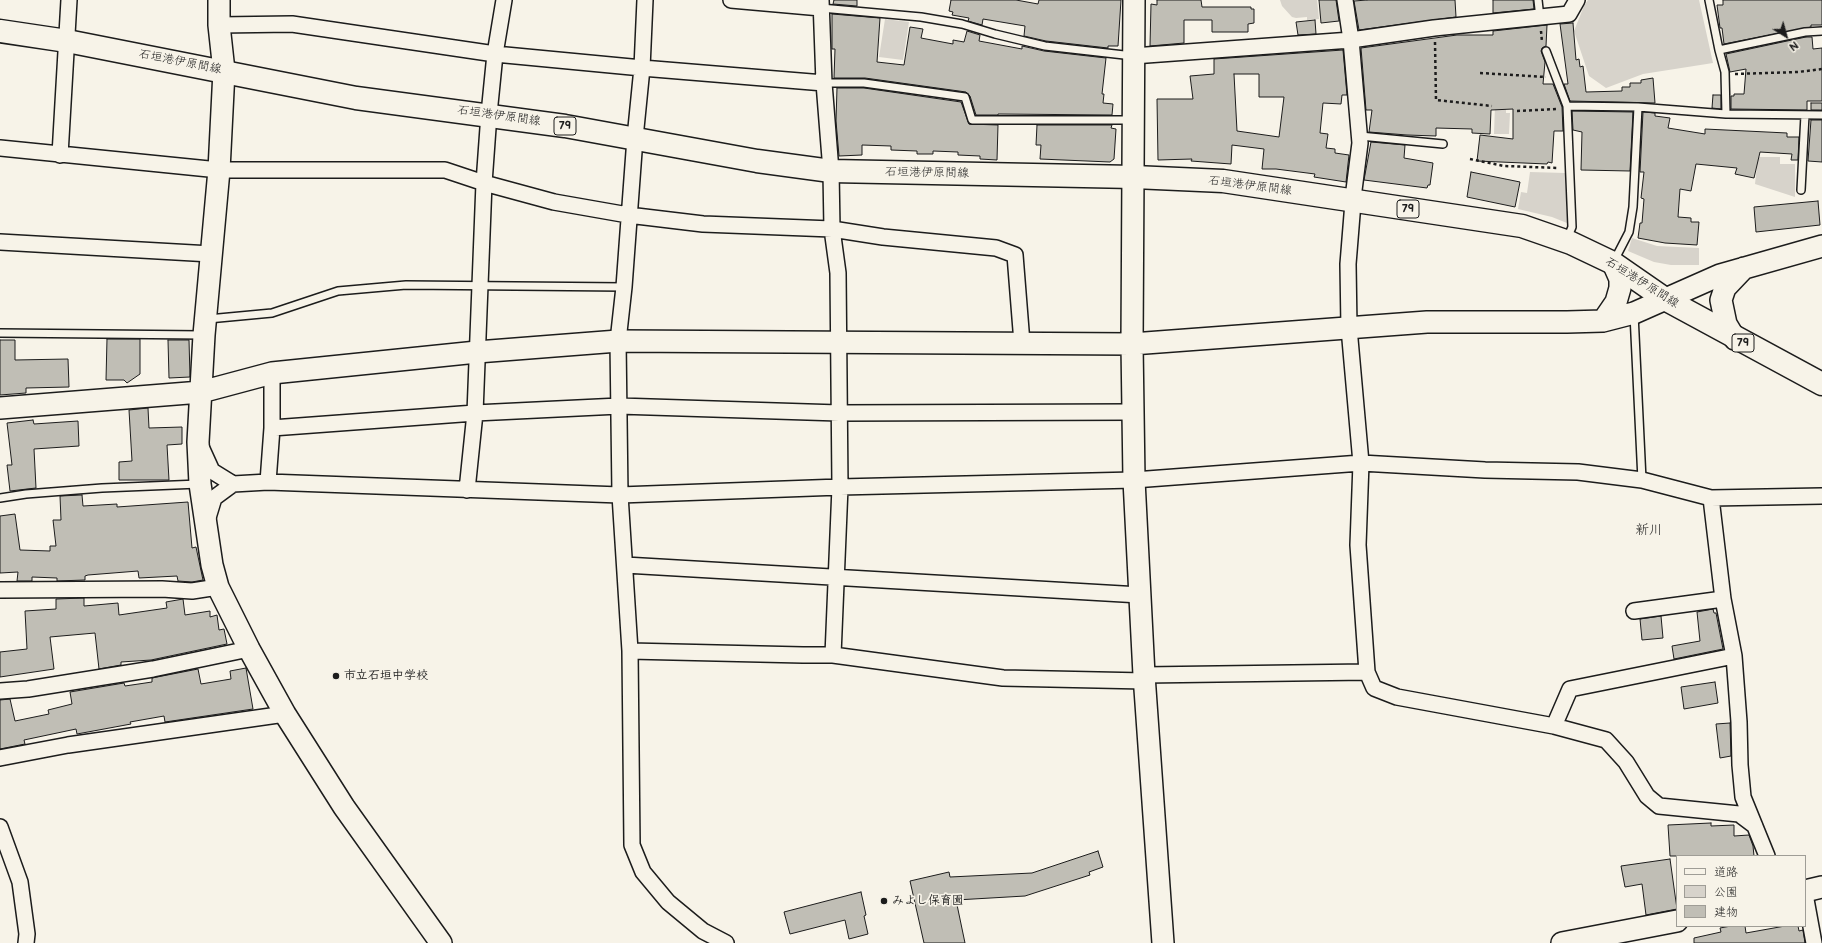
<!DOCTYPE html>
<meta charset="utf-8">
<style>
body{margin:0}
#map{position:relative;width:1822px;height:943px;overflow:hidden;background:#f7f3e8;font-family:"Balsamiq Sans","Klee One",sans-serif}
canvas{display:block}
.legend{position:absolute;left:1676px;top:855px;width:130px;height:72px;box-sizing:border-box;background:#f7f3e8;border:1px solid #9f9d96;margin:0;padding:5px 7px;list-style:none;font-size:12px;color:#1c1c1c}
.legend li{display:flex;align-items:center;gap:8px;height:20px}
.legend b{width:20px;border:1px solid #9f9d96}
.north{position:absolute;left:1766px;top:16px;width:40px;height:40px;-webkit-text-stroke:3px #f7f3e8;paint-order:stroke;rotate:143deg;font-size:11px;font-weight:700;line-height:16px;text-align:center;color:#1c1c1c}
.north::after{content:'';display:block;margin:auto;width:14px;height:18px;background:#1c1c1c;clip-path:polygon(50% 0,100% 100%,50% 72%,0 100%)}
</style>
<div id="map">
<canvas width="1822" height="943"></canvas>
<ul class="legend">
<li><b style="height:5px;background:#f7f3e8"></b>道路</li>
<li><b style="height:11px;background:#d7d3cb"></b>公園</li>
<li><b style="height:11px;background:#c0beb5"></b>建物</li>
</ul>
<div class="north">N</div>
</div>
<script>
const c = document.querySelector('canvas').getContext('2d');
c.lineJoin = 'round';
function paint(path, color) {
  c.fillStyle = color;
  c.fill(path, 'evenodd');
}
function shape(rows) {
  const path = new Path2D();
  for (const r of rows) {
    path.moveTo(r[0], r[1]);
    for (let i = 2; i < r.length; i += 2) path.lineTo(r[i], r[i + 1]);
  }
  return path;
}
function stroke(path, color, width, dash) {
  c.strokeStyle = color;
  c.lineWidth = width;
  c.lineCap = dash ? 'butt' : 'round';
  c.setLineDash(dash || []);
  c.stroke(path);
}
function drawText(font, color, halo, rows, align = 'center') {
  c.font = font + ' "Balsamiq Sans","Klee One",sans-serif';
  c.lineWidth = 3.5;
  c.setLineDash([]);
  c.textBaseline = 'middle';
  c.strokeStyle = halo;
  c.fillStyle = color;
  for (const [text, x, y, turn = 0] of rows) {
    c.save();
    c.translate(x, y);
    c.rotate((+turn || 0) * Math.PI / 180);
    c.textAlign = isNaN(turn) ? turn : align;
    if (halo) c.strokeText(text, 0, 0);
    c.fillText(text, 0, 0);
    c.restore();
  }
}
const green = shape([
 [1280,0,1317,0,1319,19,1307,20,1307,17,1296,18,1292,17,1282,6],
 [1588,0,1699,0,1713,63,1643,74,1606,88,1589,76,1574,31,1584,6],
 [885,19,909,22,903,60,879,57],
 [1495,105,1506,105,1506,113,1510,113,1509,134,1494,134],
 [1758,157,1780,157,1780,164,1795,164,1795,197,1755,184],
 [1530,172,1565,173,1567,223,1552,217,1518,209,1521,192,1527,193],
 [1632,238,1657,246,1699,248,1699,265,1671,265,1654,262,1628,251]
]);
const building = shape([
 [834,0,857,0,857,6,833,4,834,0],
 [951,0,1016,0,1038,4,1039,0,1121,0,1118,46,1108,46,1108,48,1046,41,1024,36,1025,26,983,19,982,25,968,21,969,18,952,15,953,12,949,11,951,0],
 [1157,0,1201,0,1202,7,1251,7,1251,9,1254,9,1254,23,1248,24,1248,32,1212,32,1212,20,1184,20,1184,43,1150,46,1151,4,1157,5,1157,0],
 [1319,0,1336,0,1339,21,1321,23,1319,0],
 [1367,0,1455,0,1456,17,1359,30,1354,1,1367,0],
 [1493,0,1533,0,1534,9,1493,13,1493,0],
 [1723,0,1822,0,1822,25,1811,25,1811,27,1724,44,1722,28,1720,28,1717,5,1723,5,1723,0],
 [832,14,880,18,877,62,904,65,910,27,923,29,921,38,953,44,953,40,964,42,967,31,980,35,979,41,1022,49,1022,46,1044,51,1106,58,1102,94,1104,94,1103,103,1113,104,1112,115,998,114,998,115,976,115,970,96,966,92,865,78,834,78,835,49,832,49,832,14],
 [1315,20,1316,34,1298,35,1296,22,1315,20],
 [1573,23,1576,60,1579,59,1580,67,1583,66,1586,92,1622,91,1622,87,1630,87,1630,83,1641,83,1641,80,1653,78,1655,103,1570,101,1564,84,1568,84,1560,24,1573,23],
 [1547,25,1546,46,1542,48,1541,51,1545,62,1543,84,1553,84,1562,107,1563,131,1554,131,1552,163,1548,162,1547,164,1477,161,1480,135,1513,139,1513,109,1491,110,1490,134,1472,133,1472,129,1436,128,1436,136,1407,135,1369,132,1372,110,1366,110,1361,48,1457,35,1493,35,1493,31,1547,25],
 [1806,37,1812,37,1813,49,1822,48,1822,101,1807,101,1807,110,1731,109,1731,96,1734,96,1734,94,1744,94,1746,69,1730,72,1726,54,1806,37],
 [1343,50,1347,95,1342,95,1341,104,1323,103,1320,133,1328,134,1326,148,1335,149,1335,153,1349,155,1346,182,1314,177,1315,174,1276,169,1262,169,1264,149,1232,145,1231,164,1191,161,1192,159,1158,160,1157,99,1193,99,1190,76,1214,74,1214,59,1343,50],
 [1234,74,1259,74,1259,97,1284,97,1279,137,1237,131,1234,74],
 [837,88,864,88,961,102,969,124,998,125,997,160,980,159,980,156,958,155,958,152,933,151,933,154,917,154,917,151,891,150,891,146,862,145,862,155,839,156,836,121,837,88],
 [1713,95,1721,95,1721,109,1712,108,1713,95],
 [1811,103,1822,103,1822,110,1811,110,1811,103],
 [1572,111,1633,112,1630,171,1581,170,1582,132,1573,130,1572,111],
 [1643,112,1655,113,1655,116,1670,118,1668,128,1705,134,1705,129,1787,133,1787,137,1799,137,1798,160,1791,160,1792,154,1760,152,1754,178,1735,174,1737,168,1696,164,1691,191,1680,189,1678,217,1691,218,1691,222,1699,222,1697,245,1665,243,1638,238,1640,223,1642,223,1644,199,1641,198,1644,172,1640,172,1643,112],
 [1811,120,1822,120,1822,162,1808,161,1811,120],
 [1037,125,1112,125,1111,128,1116,129,1114,159,1110,162,1040,159,1041,145,1036,145,1037,125],
 [1371,142,1405,145,1404,158,1433,163,1430,185,1428,185,1427,188,1364,180,1371,142],
 [1471,172,1520,182,1515,207,1467,197,1471,172],
 [1818,201,1820,225,1756,232,1754,207,1818,201],
 [107,339,140,339,140,374,127,383,124,380,106,380,107,339],
 [0,340,15,340,15,360,68,359,69,387,26,388,26,393,0,395,0,340],
 [168,340,189,340,190,377,169,378,168,340],
 [148,408,149,428,182,427,182,444,167,445,169,480,119,480,119,462,132,461,129,410,148,408],
 [33,420,34,424,78,421,79,446,34,449,36,488,10,491,7,465,12,465,7,423,33,420],
 [82,495,83,506,117,504,117,507,188,502,192,548,196,547,203,580,192,582,178,581,177,576,139,578,138,571,88,575,85,576,85,580,57,581,57,578,32,577,32,581,17,581,18,572,0,573,0,516,15,514,20,550,50,551,50,546,56,546,53,520,61,520,60,496,82,495],
 [84,598,84,606,118,603,119,615,167,608,166,602,183,599,185,615,210,611,210,617,217,615,219,630,224,629,227,644,151,660,121,662,121,665,99,669,95,633,50,637,54,669,0,677,0,652,27,649,25,611,56,609,56,599,84,598],
 [1713,609,1714,613,1716,613,1723,649,1674,659,1672,646,1700,641,1697,612,1713,609],
 [1661,616,1663,638,1642,640,1640,619,1661,616],
 [246,668,253,709,165,722,164,716,130,722,131,724,77,734,76,729,24,740,25,744,0,749,0,700,10,699,15,721,49,714,48,710,72,704,70,692,124,683,125,686,152,682,152,678,198,669,201,684,231,679,230,671,246,668],
 [1715,682,1718,703,1684,709,1681,687,1715,682],
 [1730,723,1731,756,1720,758,1716,724,1730,723],
 [1711,823,1711,826,1734,825,1734,836,1749,835,1753,846,1754,856,1670,856,1668,825,1711,823],
 [1098,851,1103,867,1089,872,1090,875,1025,896,956,900,965,943,924,943,910,881,949,872,950,877,1032,873,1098,851],
 [1670,859,1677,909,1646,915,1642,884,1625,887,1621,866,1670,859],
 [861,892,866,915,864,916,868,934,849,939,845,920,790,934,784,912,861,892],
 [1731,926,1745,926,1746,933,1785,926,1798,926,1799,931,1803,930,1805,943,1694,943,1694,938,1721,932,1720,928,1731,926]
]);
const path = shape([
 [1541,31,1542,42],
 [1435,42,1436,100,1492,106],
 [1480,73,1546,77],
 [1735,74,1798,72,1822,69],
 [1517,111,1557,109],
 [1470,159,1504,166,1559,168]
]);
const lane = shape([
 [1538,0,1540,18],
 [1709,0,1719,50,1725,72,1726,114],
 [821,8,921,17,962,24,995,34,1045,46,1133,56],
 [1719,50,1805,32,1822,31],
 [1546,51,1567,106,1638,107,1726,114,1822,115],
 [824,83,864,83,965,97,972,120,1131,120],
 [1567,106,1572,227,1567,239],
 [1360,136,1443,144],
 [1801,190,1805,115],
 [1614,261,1629,232,1633,207,1638,107],
 [1634,314,1642,480],
 [208,319,272,313,338,291,406,285,624,287],
 [0,333,202,335],
 [0,498,26,494,102,488,199,484]
]);
const street = shape([
 [645,0,642,68,635,138,624,287,618,341,620,495,630,651,632,845,643,872,668,902,703,931,726,943],
 [731,0,821,8],
 [821,0,824,83,831,171,832,229,838,273,840,487,833,655],
 [1345,0,1351,40,1360,143,1354,190,1348,264,1349,328,1361,463,1358,545,1367,672,1374,688,1397,697,1554,726,1606,740,1626,762,1647,796,1659,806,1739,814,1755,826],
 [219,25,292,24,495,54,642,68,824,83],
 [1133,56,1351,40,1434,28,1569,14,1577,0],
 [0,148,219,170,445,170,484,183,554,202,628,215,703,224,832,229,883,237,996,248,1015,255,1022,343],
 [60,155,69,0],
 [0,242,211,254],
 [272,428,475,413,619,406,839,413,1133,412],
 [202,449,212,471,233,484],
 [268,482,272,428,272,373],
 [467,490,475,413,484,183,489,114,495,54,504,0],
 [1711,498,1723,599,1734,656,1739,722,1740,765,1743,797,1767,856],
 [207,521,214,498,233,484,268,482,620,495,840,487,1134,480,1361,463,1485,470,1578,472,1642,480,1711,498,1822,496],
 [625,565,1140,595],
 [0,590,162,589,192,591,218,587],
 [1634,611,1723,599],
 [630,651,803,655,833,655,1003,678,1145,681],
 [1144,675,1367,672],
 [0,691,28,689,153,669,249,649],
 [1554,726,1570,689,1734,656],
 [0,758,68,745,285,714],
 [0,827,20,882,27,934,26,943],
 [1805,894,1814,943]
]);
const secondary = shape([
 [219,0,219,25,224,71,219,170,204,335,198,442,200,484,212,565,218,587,249,649,285,714,344,807,441,943],
 [1134,0,1132,344,1134,480,1144,675,1163,943],
 [1603,321,1616,302,1620,288,1620,279,1613,263],
 [1735,339,1726,324,1721,300,1725,288,1744,268],
 [0,408,201,392,272,373,477,352,618,341,1132,344,1427,322,1567,322,1603,321,1634,313,1720,275,1822,246],
 [1805,891,1822,887],
 [1562,943,1677,921]
]);
const primary = shape([
 [0,31,67,41,356,98,565,126,757,161,831,171,1134,177,1223,181,1522,226,1571,243,1613,263,1665,299,1822,384]
]);
const markers = [
 [336,676,4,"#1c1c1c"],
 [884,901,4,"#1c1c1c"]
];
const shields = [
 [565,126,22],
 [1408,209,22],
 [1743,343,22]
];
const shieldNames = [
 ["79",565,126],
 ["79",1408,209],
 ["79",1743,343]
];
const streetNames = [
 ["石垣港伊原間線",180,62,11],
 ["石垣港伊原間線",499,116,8],
 ["石垣港伊原間線",927,173,1],
 ["石垣港伊原間線",1250,186,7],
 ["石垣港伊原間線",1642,283,32]
];
const poiNames = [
 ["市立石垣中学校",344,676],
 ["みよし保育園",892,901]
];
const quarterNames = [
 ["新川",1649,530]
];
paint(green, '#d7d3cb');
paint(building, '#c0beb5');
stroke(building, '#1c1c1c', 1);
stroke(lane, '#1c1c1c', 10);
stroke(street, '#1c1c1c', 18);
stroke(secondary, '#1c1c1c', 24);
stroke(primary, '#1c1c1c', 25);
stroke(path, '#1c1c1c', 2.5, [3, 3]);
stroke(lane, '#f7f3e8', 7);
stroke(street, '#f7f3e8', 15);
stroke(secondary, '#f7f3e8', 21);
stroke(primary, '#f7f3e8', 22);
for (const [x, y, r, color] of markers) {
  const dot = new Path2D();
  dot.arc(x, y, r, 0, 2 * Math.PI);
  c.fillStyle = color;
  c.fill(dot);
  stroke(dot, '#f7f3e8', 1.5);
}
for (const [x, y, w] of shields) {
  const box = new Path2D();
  box.roundRect(x - w / 2, y - 9, w, 18, 3);
  c.fillStyle = '#f7f3e8';
  c.fill(box);
  stroke(box, '#1c1c1c', 1);
}
drawText('bold 11px', '#1c1c1c', null, shieldNames);
drawText('12px', '#1c1c1c', '#f7f3e8', streetNames);
drawText('bold 12px', '#1c1c1c', '#f7f3e8', poiNames, 'left');
drawText('14px', '#1c1c1c', '#f7f3e8', quarterNames);
</script>
